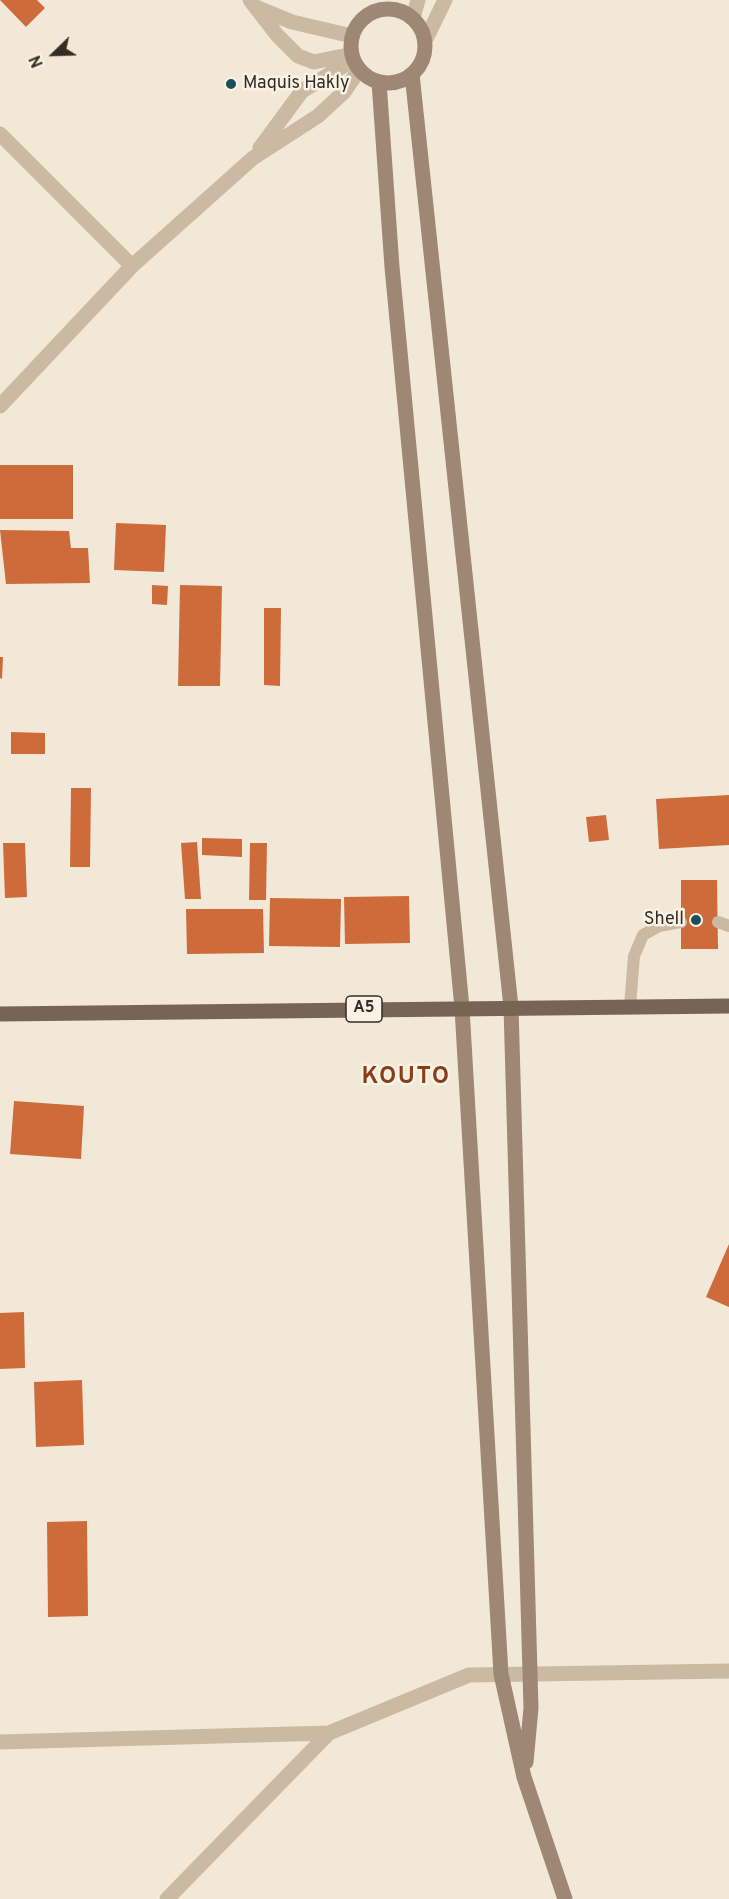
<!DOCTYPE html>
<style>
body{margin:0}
#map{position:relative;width:729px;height:1899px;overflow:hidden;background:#f2e8d8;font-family:Overpass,sans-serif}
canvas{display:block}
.north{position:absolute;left:24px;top:24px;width:60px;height:60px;-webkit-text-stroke:4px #faf2e4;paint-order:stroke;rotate:247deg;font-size:16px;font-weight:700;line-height:24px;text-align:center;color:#352c26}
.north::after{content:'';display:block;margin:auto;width:21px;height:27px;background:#352c26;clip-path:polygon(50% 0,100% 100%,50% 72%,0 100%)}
</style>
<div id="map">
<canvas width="729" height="1899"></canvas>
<div class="north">N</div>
</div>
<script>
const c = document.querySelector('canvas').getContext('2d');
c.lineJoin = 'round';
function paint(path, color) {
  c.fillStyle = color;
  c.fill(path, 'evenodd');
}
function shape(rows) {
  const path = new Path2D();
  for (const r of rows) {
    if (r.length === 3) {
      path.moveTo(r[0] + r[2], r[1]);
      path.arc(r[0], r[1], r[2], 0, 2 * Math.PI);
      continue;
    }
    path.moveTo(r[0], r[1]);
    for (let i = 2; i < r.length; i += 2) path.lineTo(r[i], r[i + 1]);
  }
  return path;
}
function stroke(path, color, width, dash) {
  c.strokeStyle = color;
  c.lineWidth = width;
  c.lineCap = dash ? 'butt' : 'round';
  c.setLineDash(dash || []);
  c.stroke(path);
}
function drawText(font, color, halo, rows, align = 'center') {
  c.font = font + ' Overpass,sans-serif';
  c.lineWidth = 5;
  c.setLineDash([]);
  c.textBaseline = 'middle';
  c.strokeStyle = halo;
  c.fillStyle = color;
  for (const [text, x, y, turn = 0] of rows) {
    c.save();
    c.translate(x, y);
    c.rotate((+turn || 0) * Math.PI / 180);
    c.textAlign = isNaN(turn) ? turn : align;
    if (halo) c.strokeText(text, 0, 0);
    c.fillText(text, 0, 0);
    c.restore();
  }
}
const building = shape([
 [0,0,37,0,45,8,26,27],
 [0,465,73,465,73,519,0,519],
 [116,523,166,525,164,572,114,570],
 [0,530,69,531,71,548,88,548,90,583,6,584],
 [152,585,168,586,167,605,152,604],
 [180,585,222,586,220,686,178,686],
 [264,608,281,608,280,686,264,685],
 [0,657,3,657,2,679,0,678],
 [11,732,45,733,45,754,11,754],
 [71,788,91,788,90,867,70,867],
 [729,795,729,845,659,849,656,799],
 [606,815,609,840,589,842,586,817],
 [202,838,242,839,242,857,202,855],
 [197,842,201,899,185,899,181,843],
 [3,843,25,843,27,897,5,898],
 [250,843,267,843,266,900,249,900],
 [681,880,717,880,718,949,681,949],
 [409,896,410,943,345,944,344,897],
 [270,898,341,899,340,947,269,946],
 [186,909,263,909,264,953,187,954],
 [14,1101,84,1106,81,1159,10,1154],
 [729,1244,729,1307,706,1297],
 [24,1312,25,1368,0,1369,0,1313],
 [82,1380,84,1445,36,1447,34,1382],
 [87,1521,88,1616,48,1617,47,1522]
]);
const lane = shape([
 [718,922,729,926],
 [630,1006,634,956,643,935,659,926,681,922]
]);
const street = shape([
 [250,0,277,35,298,56,314,62,348,55],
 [258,8,292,22,352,36],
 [413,18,418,0],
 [425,41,445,0],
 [0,134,132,266],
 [260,148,302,91,353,60],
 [0,406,132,266,253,158,318,116,344,92,359,70],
 [0,1742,329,1733],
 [167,1899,329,1733,469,1675,729,1671]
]);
const secondary = shape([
 [388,46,37],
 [412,74,511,1007,531,1708,526,1762],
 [379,82,392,267,462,1008,501,1674,524,1777,565,1899]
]);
const primary = shape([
 [0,1014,729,1006]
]);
const markers = [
 [231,84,6,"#194f59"],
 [696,920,6,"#194f59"]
];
const shields = [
 [364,1009,36]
];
const shieldNames = [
 ["A5",364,1009]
];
const poiNames = [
 ["Maquis Hakly",243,84],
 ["Shell",684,920,"right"]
];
const districtNames = [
 ["KOUTO",406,1078]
];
paint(building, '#cd6b3b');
stroke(lane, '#cbb9a3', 12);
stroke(street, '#cbb9a3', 15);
stroke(secondary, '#9e8774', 15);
stroke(primary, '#786456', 15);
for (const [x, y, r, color] of markers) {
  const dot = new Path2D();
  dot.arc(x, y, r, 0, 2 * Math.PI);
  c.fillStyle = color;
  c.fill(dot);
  stroke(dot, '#faf2e4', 2);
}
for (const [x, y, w] of shields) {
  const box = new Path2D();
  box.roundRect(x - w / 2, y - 13, w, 26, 4.5);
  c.fillStyle = '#faf2e4';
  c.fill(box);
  stroke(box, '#352c26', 1.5);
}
drawText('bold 16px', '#352c26', null, shieldNames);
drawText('18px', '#352c26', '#faf2e4', poiNames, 'left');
c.letterSpacing = '1.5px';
drawText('bold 24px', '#883e1a', '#faf2e4', districtNames);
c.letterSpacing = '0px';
</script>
